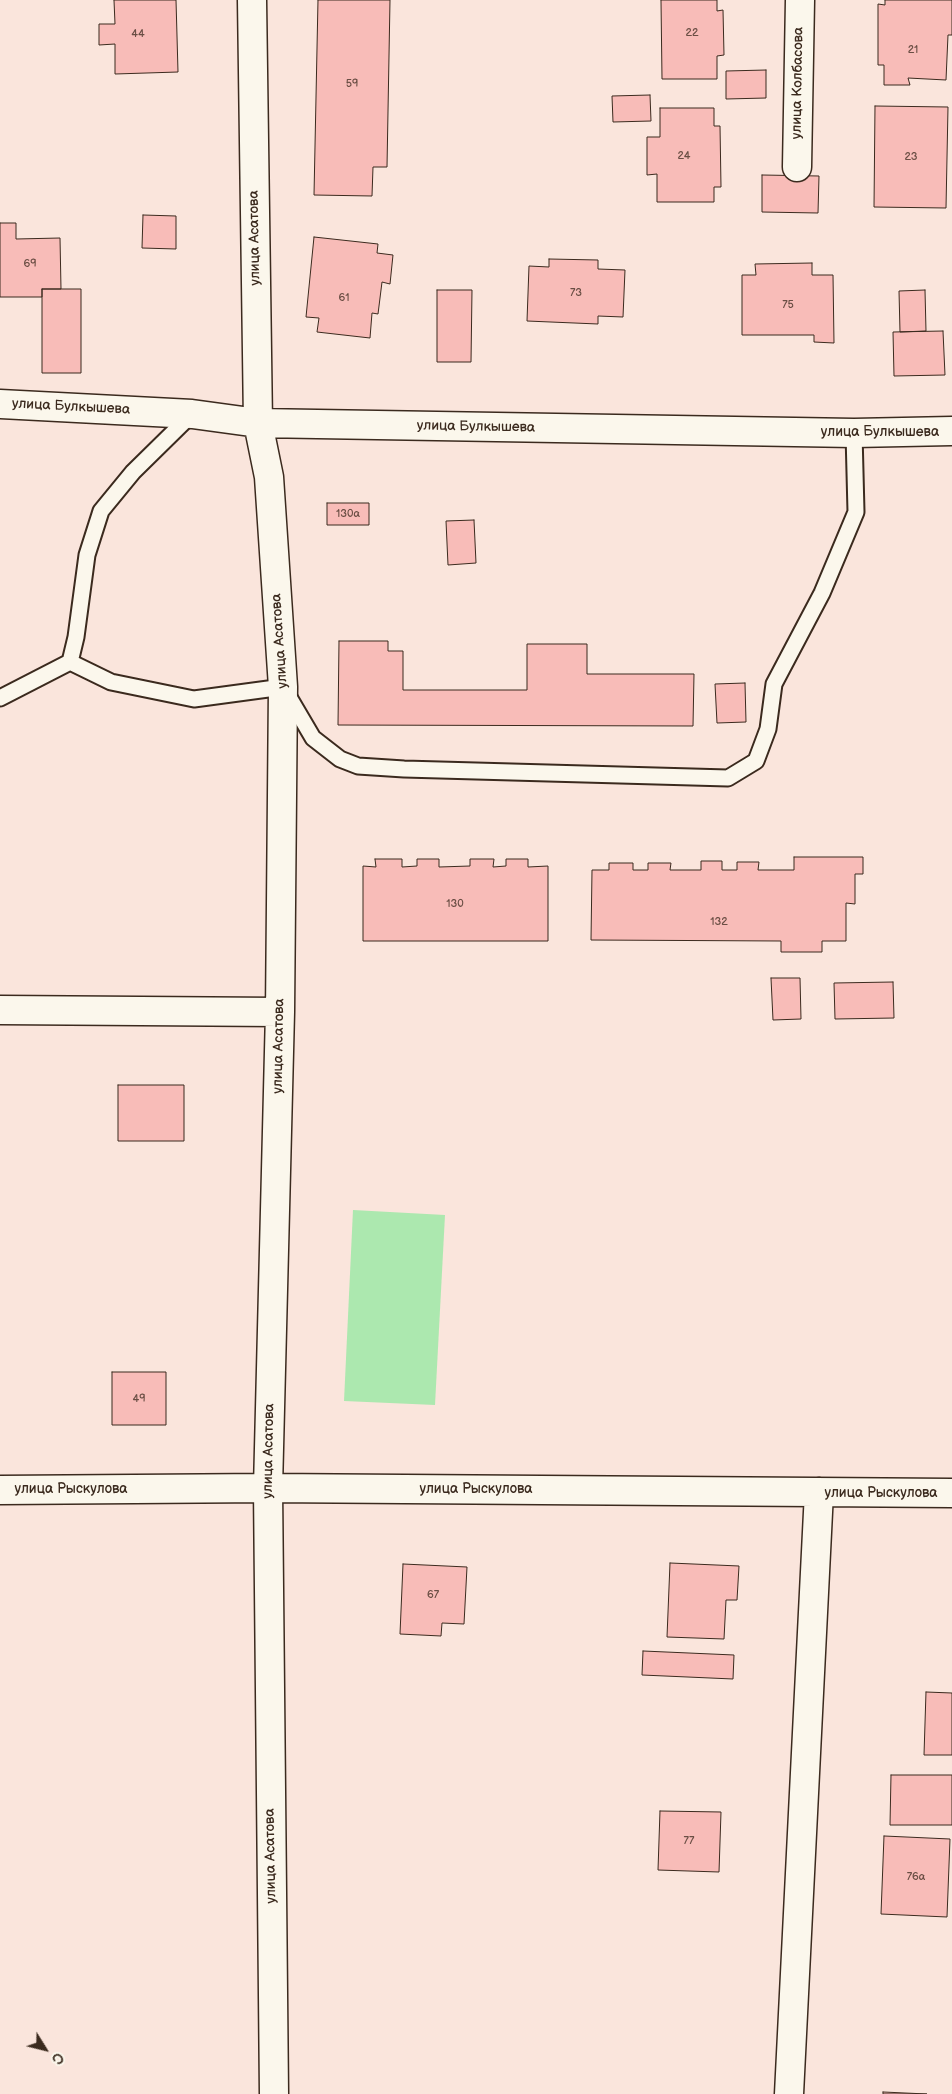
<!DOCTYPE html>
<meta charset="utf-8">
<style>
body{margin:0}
#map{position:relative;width:952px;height:2094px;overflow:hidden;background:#fae5dc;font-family:"Balsamiq Sans",sans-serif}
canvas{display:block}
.north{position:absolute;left:20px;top:2024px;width:50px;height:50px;-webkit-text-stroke:4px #fbf7ec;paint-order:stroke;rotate:126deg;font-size:14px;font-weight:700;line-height:20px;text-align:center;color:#3b2a1e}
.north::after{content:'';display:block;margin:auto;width:18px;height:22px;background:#3b2a1e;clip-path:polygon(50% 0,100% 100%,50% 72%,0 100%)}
</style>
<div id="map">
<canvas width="952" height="2094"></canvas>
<div class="north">С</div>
</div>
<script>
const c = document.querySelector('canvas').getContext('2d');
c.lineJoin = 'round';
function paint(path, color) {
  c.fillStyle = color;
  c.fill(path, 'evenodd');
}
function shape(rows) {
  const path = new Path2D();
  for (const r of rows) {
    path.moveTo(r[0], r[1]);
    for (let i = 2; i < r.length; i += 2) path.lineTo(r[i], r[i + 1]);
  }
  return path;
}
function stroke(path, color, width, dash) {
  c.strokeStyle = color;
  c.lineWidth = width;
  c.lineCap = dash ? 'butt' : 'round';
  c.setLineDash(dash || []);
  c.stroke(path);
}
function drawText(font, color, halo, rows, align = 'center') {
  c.font = font + ' "Balsamiq Sans",sans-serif';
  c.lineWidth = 4;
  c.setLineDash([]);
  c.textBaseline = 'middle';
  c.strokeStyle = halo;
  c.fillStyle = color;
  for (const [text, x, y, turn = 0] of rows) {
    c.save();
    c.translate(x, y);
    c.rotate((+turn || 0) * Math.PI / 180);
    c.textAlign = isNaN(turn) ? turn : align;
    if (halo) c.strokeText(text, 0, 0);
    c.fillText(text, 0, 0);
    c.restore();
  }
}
const green = shape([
 [353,1210,445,1215,435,1405,344,1401]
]);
const building = shape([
 [114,0,176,0,178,72,115,74,115,44,99,45,99,24,115,24,114,0],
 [318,0,390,0,387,167,373,167,372,196,314,195,318,0],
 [661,0,717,0,717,11,723,10,724,55,717,56,717,79,662,79,661,0],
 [885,0,952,0,952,35,948,35,946,80,908,78,910,85,884,85,884,65,878,65,878,4,885,5,885,0],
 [766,70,766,98,726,99,726,71,766,70],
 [650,95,651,121,613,122,612,96,650,95],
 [875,106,948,107,946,208,874,207,875,106],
 [660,108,714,108,714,126,720,126,721,187,714,187,714,202,657,202,657,174,647,175,647,137,660,137,660,108],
 [762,175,819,176,818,213,762,212,762,175],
 [143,215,176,216,176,249,142,248,143,215],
 [0,223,16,223,16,239,60,238,61,289,42,289,42,297,0,297,0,223],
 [314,237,378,244,377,253,393,255,390,284,382,282,378,314,372,313,370,338,317,332,319,318,306,317,314,237],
 [549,259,598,260,598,269,625,270,623,317,598,316,598,324,527,321,529,266,549,267,549,259],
 [812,263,812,275,833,275,834,343,814,342,814,335,742,335,742,275,756,275,755,264,812,263],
 [42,289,81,289,81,373,42,373,42,289],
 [437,290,472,290,471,362,437,362,437,290],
 [925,290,926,331,900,332,899,291,925,290],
 [943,331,945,375,894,376,893,332,943,331],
 [327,503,369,503,369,525,327,525,327,503],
 [474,520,476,563,448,565,446,521,474,520],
 [339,641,388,641,388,651,403,651,403,690,527,690,527,644,587,644,587,674,694,674,693,726,338,725,339,641],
 [745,683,746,722,717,723,715,684,745,683],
 [794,857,863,857,863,874,855,874,855,904,846,903,846,941,822,941,822,952,781,952,781,941,591,940,592,870,609,870,609,863,633,863,633,870,648,870,648,863,671,863,670,870,701,870,701,861,722,861,722,870,737,870,737,862,759,862,758,870,794,870,794,857],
 [375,859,402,859,402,867,417,866,417,859,439,859,439,867,470,866,470,859,494,859,493,867,506,866,506,859,528,859,528,867,548,866,548,941,363,941,363,866,376,867,375,859],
 [771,978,800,978,801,1019,773,1020,771,978],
 [893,982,894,1018,835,1019,834,983,893,982],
 [118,1085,184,1085,184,1141,118,1141,118,1085],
 [112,1372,166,1372,166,1425,112,1425,112,1372],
 [670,1563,739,1566,737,1600,726,1600,724,1639,667,1637,670,1563],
 [403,1564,467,1567,464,1624,442,1623,441,1636,400,1634,403,1564],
 [643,1651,734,1655,733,1679,642,1675,643,1651],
 [926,1692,952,1693,952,1755,924,1755,926,1692],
 [891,1775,952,1775,952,1825,890,1825,891,1775],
 [660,1811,721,1812,719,1872,658,1870,660,1811],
 [884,1836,950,1839,947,1917,881,1914,884,1836],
 [883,2092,927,2094,883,2094,883,2092]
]);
const service = shape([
 [70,662,76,637,87,555,101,511,133,472,192,414],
 [0,698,70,662,111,682,194,699,283,687,313,738,340,759,358,766,404,769,728,778,756,761,768,729,774,684,822,593,856,512,854,433]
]);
const minor = shape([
 [252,0,258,423,269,477,283,687,280,1012,268,1488,274,2094],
 [797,167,800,0],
 [0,404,192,414,258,423,854,433,952,431],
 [0,1010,280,1012],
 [0,1490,268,1488,952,1493],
 [789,2094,819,1492]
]);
const numberNames = [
 ["22",692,33],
 ["44",138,34],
 ["21",913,50],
 ["59",352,84],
 ["24",684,156],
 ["23",911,157],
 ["69",30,264],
 ["73",576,293],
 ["61",344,298],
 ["75",788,305],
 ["130а",348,514],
 ["130",455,904],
 ["132",719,922],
 ["49",139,1399],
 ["67",433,1595],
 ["77",689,1841],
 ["76а",916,1877]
];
const streetNames = [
 ["улица Колбасова",798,83,-89],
 ["улица Асатова",255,238,-91],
 ["улица Булкышева",71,407,3],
 ["улица Булкышева",476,427,1],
 ["улица Булкышева",880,432],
 ["улица Асатова",280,641,-94],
 ["улица Асатова",279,1046,-89],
 ["улица Асатова",269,1451,-89],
 ["улица Рыскулова",71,1489],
 ["улица Рыскулова",476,1489],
 ["улица Рыскулова",881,1493],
 ["улица Асатова",271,1856,-91]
];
paint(green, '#ace8af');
paint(building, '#f8bcb8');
stroke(building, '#3b2a1e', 1);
stroke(service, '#3b2a1e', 19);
stroke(minor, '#3b2a1e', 31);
stroke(service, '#fbf7ec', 15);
stroke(minor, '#fbf7ec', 28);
drawText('11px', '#6a4e44', null, numberNames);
drawText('14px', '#3b2a1e', '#fbf7ec', streetNames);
</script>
